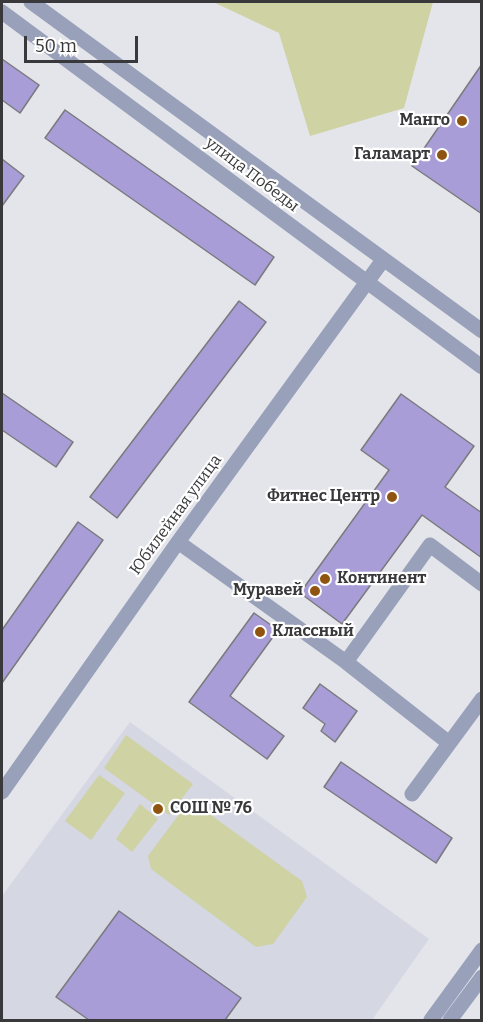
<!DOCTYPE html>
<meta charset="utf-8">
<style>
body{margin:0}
#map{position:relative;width:483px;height:1022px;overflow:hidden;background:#e4e5ea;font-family:Bitter,serif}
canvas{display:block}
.frame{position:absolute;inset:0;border:3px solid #39393b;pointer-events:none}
.scale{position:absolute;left:24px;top:36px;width:114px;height:27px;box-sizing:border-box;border:3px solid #39393b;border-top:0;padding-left:8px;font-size:18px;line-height:21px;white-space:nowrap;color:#39393b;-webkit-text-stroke:4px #fff;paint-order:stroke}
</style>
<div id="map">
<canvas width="483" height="1022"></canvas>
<div class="frame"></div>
<div class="scale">50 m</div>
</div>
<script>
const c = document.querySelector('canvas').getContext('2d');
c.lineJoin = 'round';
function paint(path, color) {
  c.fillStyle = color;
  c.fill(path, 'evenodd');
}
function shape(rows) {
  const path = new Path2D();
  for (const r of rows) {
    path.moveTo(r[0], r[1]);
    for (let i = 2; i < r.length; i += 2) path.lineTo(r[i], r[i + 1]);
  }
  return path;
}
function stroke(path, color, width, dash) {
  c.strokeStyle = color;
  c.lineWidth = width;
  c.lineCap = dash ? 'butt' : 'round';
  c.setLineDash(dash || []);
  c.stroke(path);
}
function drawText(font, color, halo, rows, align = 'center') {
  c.font = font + ' Bitter,serif';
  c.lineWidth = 4.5;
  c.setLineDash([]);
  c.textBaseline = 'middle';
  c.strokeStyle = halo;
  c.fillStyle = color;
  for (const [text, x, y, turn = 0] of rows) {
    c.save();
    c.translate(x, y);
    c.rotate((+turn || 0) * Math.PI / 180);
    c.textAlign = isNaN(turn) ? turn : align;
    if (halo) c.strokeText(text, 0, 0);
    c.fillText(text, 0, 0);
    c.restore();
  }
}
const built = shape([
 [130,722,429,939,372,1020,2,1020,2,896]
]);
const green = shape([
 [213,2,433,2,404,108,310,136,279,33],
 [126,735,193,784,169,815,104,768],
 [99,775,125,793,91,840,65,821],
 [140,804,158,819,132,852,116,839],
 [197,805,302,881,307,897,273,944,256,947,151,869,148,856,183,809]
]);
const building = shape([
 [2,59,39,85,20,113,2,100,2,59],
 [482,64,482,214,412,166,482,64],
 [65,110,274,257,255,285,45,138,65,110],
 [2,159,24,176,2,206,2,159],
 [239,301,266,322,117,518,90,497,239,301],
 [2,393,73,442,56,467,2,430,2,393],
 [401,394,474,446,445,487,482,513,482,558,422,515,342,624,300,593,389,470,361,450,401,394],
 [78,522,103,540,2,683,2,630,78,522],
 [254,613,278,630,230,696,284,736,267,759,189,702,254,613],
 [320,684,357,711,335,742,321,731,325,724,303,708,320,684],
 [341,762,452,838,436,863,324,787,341,762],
 [119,911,241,998,225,1020,89,1020,56,997,119,911]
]);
const minor = shape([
 [31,2,482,331],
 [2,12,482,367],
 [178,542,346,662,449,743],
 [346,662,430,545,482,584],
 [2,792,178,542,383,260],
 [412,794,482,699],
 [431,1020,482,950],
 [450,1020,482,977]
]);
const markers = [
 [462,121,6,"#8f5510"],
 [442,155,6,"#8f5510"],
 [392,497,6,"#8f5510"],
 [325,579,6,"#8f5510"],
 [315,591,6,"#8f5510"],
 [260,632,6,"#8f5510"],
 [158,809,6,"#8f5510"]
];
const poiNames = [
 ["Манго",450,121],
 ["Галамарт",430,155],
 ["Фитнес Центр",380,497],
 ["Континент",337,579,"left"],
 ["Муравей",303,591],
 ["Классный",272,632,"left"],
 ["СОШ № 76",170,809,"left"]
];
const streetNames = [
 ["улица Победы",252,175,37],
 ["Юбилейная улица",176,515,-54]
];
paint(built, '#d5d7e3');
paint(green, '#cfd2a3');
paint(building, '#a89dd7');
stroke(building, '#7a7a7e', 1.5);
stroke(minor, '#99a1ba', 15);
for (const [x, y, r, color] of markers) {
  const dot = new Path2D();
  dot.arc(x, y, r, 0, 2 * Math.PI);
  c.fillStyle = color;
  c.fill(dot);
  stroke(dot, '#fff', 2);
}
drawText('bold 16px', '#39393b', '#fff', poiNames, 'right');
drawText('16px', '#39393b', '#fff', streetNames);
</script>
